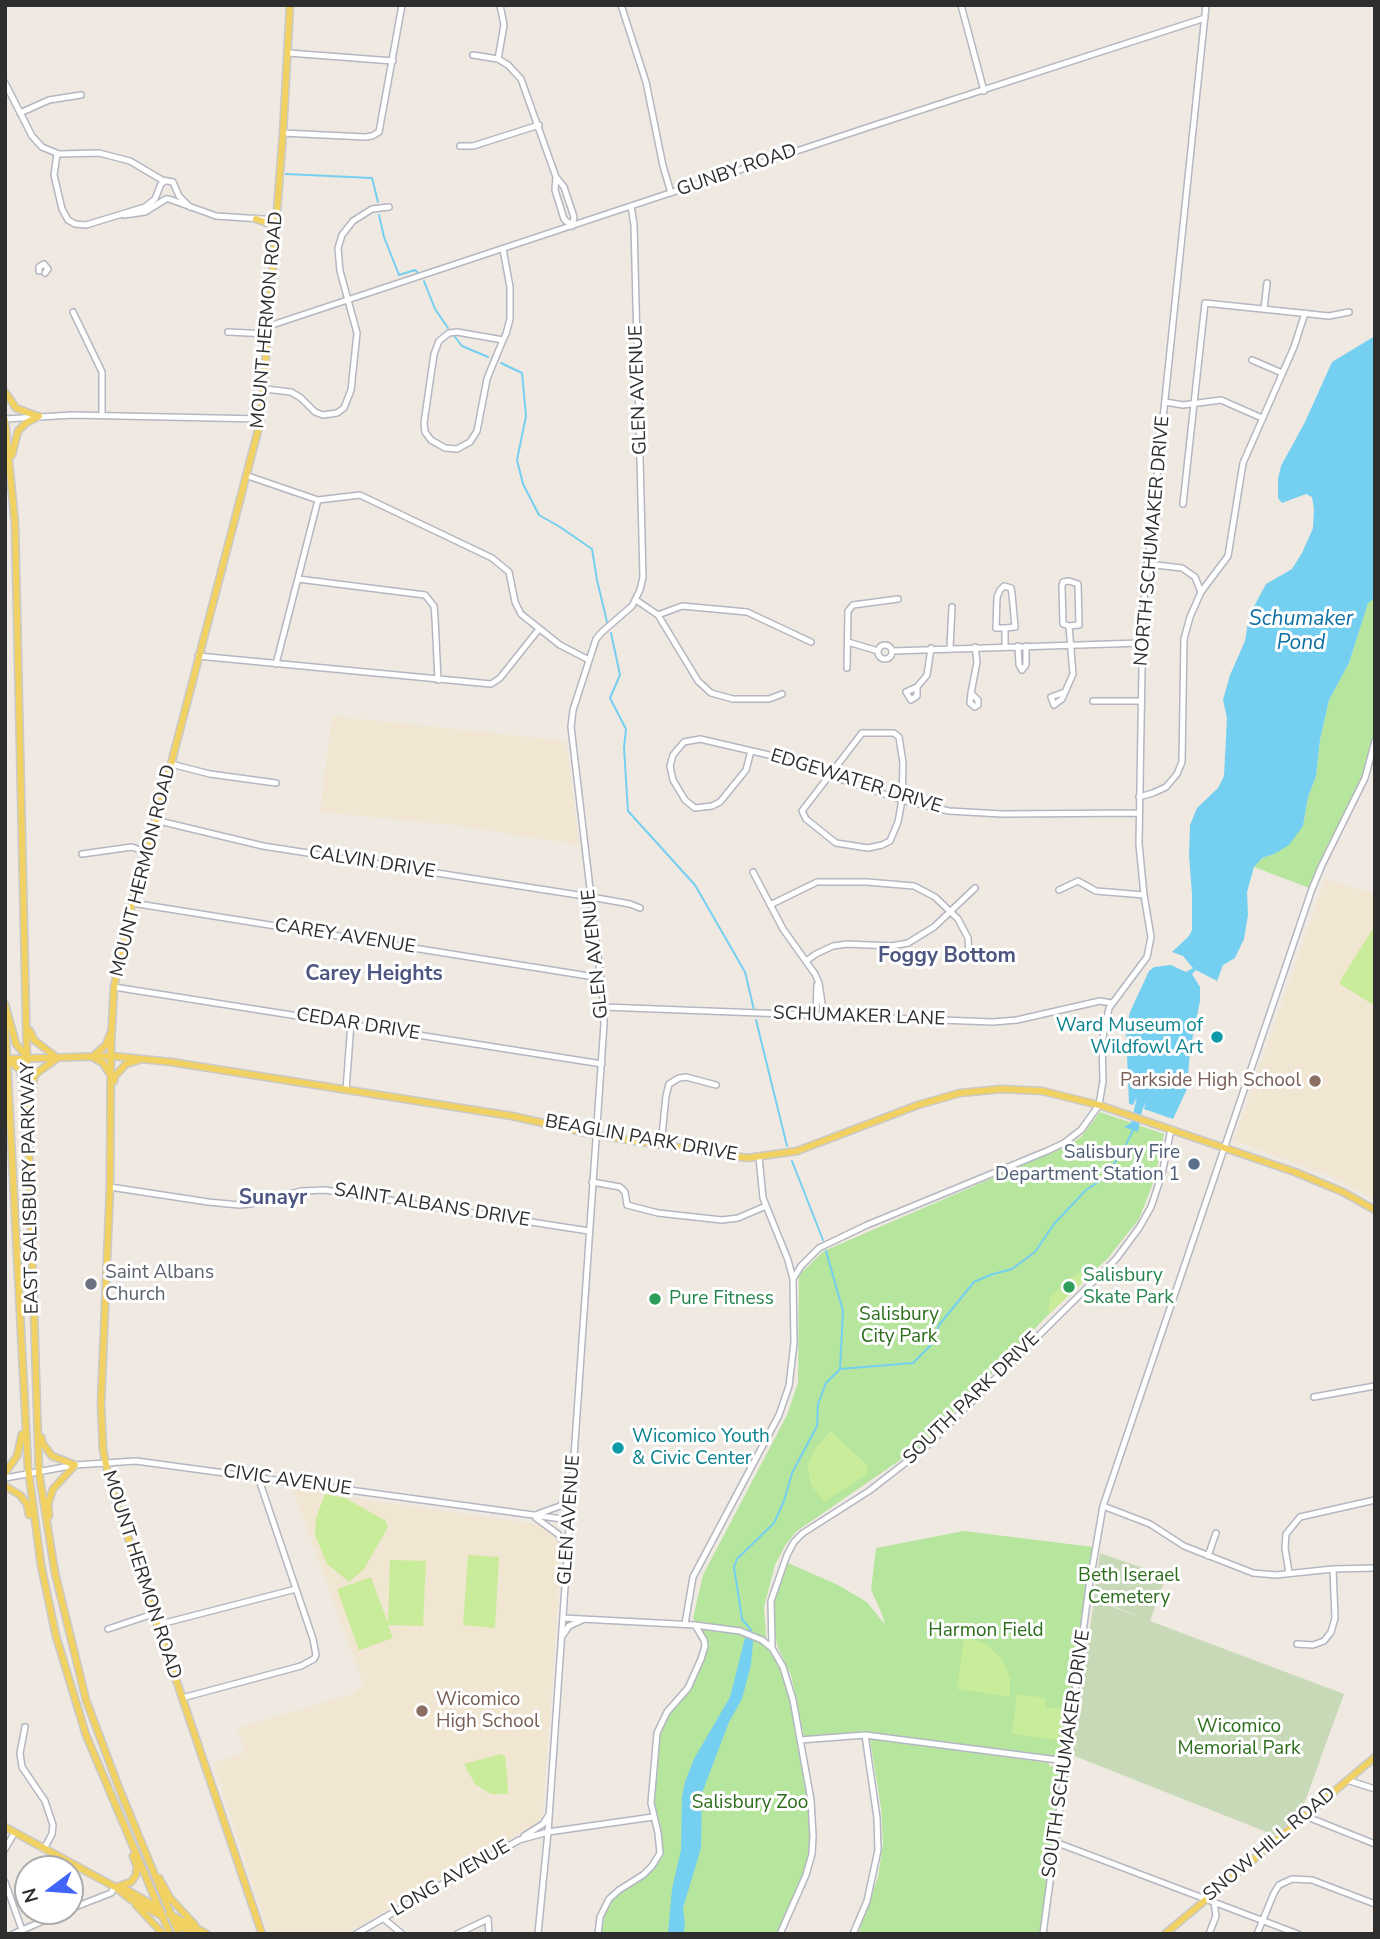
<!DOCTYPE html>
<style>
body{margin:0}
#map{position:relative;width:1380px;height:1939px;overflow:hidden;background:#efe9e1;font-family:"Nunito Sans",sans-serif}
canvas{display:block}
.frame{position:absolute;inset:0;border:7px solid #2e2e2e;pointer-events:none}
.north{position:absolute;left:14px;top:1855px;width:70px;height:70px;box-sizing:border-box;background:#fff;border:2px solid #ababab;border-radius:50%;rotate:254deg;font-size:19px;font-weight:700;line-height:28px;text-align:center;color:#2e2e2e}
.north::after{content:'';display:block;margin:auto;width:24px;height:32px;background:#4264fb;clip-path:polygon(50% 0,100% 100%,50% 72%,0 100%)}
</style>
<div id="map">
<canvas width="1380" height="1939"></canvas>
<div class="frame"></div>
<div class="north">N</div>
</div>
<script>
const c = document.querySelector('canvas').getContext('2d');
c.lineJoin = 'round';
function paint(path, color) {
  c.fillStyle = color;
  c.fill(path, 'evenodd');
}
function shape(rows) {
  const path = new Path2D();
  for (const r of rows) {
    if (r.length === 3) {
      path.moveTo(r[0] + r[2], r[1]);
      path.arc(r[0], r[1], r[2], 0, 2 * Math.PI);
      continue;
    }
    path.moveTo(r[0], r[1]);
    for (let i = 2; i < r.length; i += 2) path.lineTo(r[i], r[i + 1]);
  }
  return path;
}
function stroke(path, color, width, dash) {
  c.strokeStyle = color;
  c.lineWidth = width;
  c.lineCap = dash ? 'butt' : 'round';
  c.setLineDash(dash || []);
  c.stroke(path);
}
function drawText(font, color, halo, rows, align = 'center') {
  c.font = font + ' "Nunito Sans",sans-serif';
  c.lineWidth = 6;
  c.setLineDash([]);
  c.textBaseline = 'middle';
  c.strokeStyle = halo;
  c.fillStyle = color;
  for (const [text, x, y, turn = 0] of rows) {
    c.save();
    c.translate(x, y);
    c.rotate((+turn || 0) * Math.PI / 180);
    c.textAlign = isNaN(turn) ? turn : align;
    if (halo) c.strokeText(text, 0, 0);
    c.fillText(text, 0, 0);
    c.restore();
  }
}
const education = shape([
 [332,716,566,741,579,845,455,825,320,812],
 [1325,879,1375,894,1375,1200,1332,1176,1234,1141],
 [293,1489,540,1525,554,1534,562,1546,542,1820,346,1934,269,1934,213,1763,245,1752,237,1728,352,1694,363,1684]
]);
const green = shape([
 [1375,598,1375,741,1367,773,1312,889,1254,867,1262,858,1274,854,1303,826,1308,797,1316,776,1320,740,1329,700,1349,663,1368,602],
 [1100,1112,1164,1134,1155,1178,1139,1219,1108,1258,1048,1315,922,1445,797,1531,786,1544,775,1565,764,1607,767,1648,776,1659,788,1688,802,1753,811,1821,810,1853,806,1866,778,1934,601,1934,607,1906,619,1893,652,1871,663,1849,655,1814,654,1794,660,1732,669,1714,692,1684,709,1645,693,1618,703,1575,787,1415,798,1383,799,1275,824,1251,1069,1145,1081,1137],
 [964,1531,1093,1547,1066,1761,920,1745,1049,1763,1049,1766,1062,1767,1040,1934,858,1934,878,1877,883,1843,881,1808,869,1733,804,1737,791,1675,778,1648,774,1629,775,1600,788,1563,838,1585,867,1602,885,1625,882,1614,871,1590,876,1548]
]);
const cemetery = shape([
 [1100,1553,1166,1576,1150,1621,1344,1694,1300,1815,1274,1835,1072,1755,1094,1600,1143,1618,1094,1598]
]);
const pitch = shape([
 [1375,925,1375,1006,1340,984,1340,981],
 [1093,1267,1096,1270,1048,1315,1050,1297,1071,1277],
 [831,1431,868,1466,867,1474,824,1502,811,1485,807,1465,816,1447],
 [325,1494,345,1498,386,1521,388,1527,364,1569,349,1582,327,1564,315,1535,316,1518],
 [468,1555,499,1557,495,1628,463,1625],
 [390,1560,426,1561,423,1626,388,1625,393,1638,359,1650,337,1589,371,1577,388,1623],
 [964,1637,986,1644,1001,1658,1010,1677,1010,1697,957,1689],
 [1017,1694,1046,1698,1045,1707,1062,1709,1058,1740,1012,1734],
 [501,1754,505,1756,507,1773,508,1794,491,1794,475,1784,464,1764]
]);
const water = shape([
 [1375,336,1375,598,1368,603,1349,663,1329,700,1320,740,1316,776,1308,797,1303,826,1289,845,1274,854,1262,858,1254,867,1247,892,1248,915,1244,939,1235,958,1223,965,1217,981,1196,970,1192,974,1200,987,1200,1001,1190,1050,1187,1089,1173,1119,1144,1109,1146,1101,1142,1111,1138,1132,1124,1127,1131,1123,1137,1097,1133,1105,1129,1104,1126,1031,1130,1012,1149,971,1154,967,1171,965,1186,972,1193,968,1183,956,1172,952,1189,936,1192,930,1192,894,1189,856,1190,825,1197,808,1218,788,1224,776,1227,718,1223,700,1230,675,1245,641,1249,616,1266,584,1292,569,1302,553,1313,528,1314,509,1312,497,1306,494,1282,503,1278,498,1278,479,1281,466,1305,422,1332,362],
 [747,1630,751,1630,753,1642,751,1665,742,1699,729,1722,702,1793,701,1848,683,1908,685,1926,683,1934,668,1934,672,1889,681,1850,682,1797,685,1782,694,1759,730,1697]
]);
const stream = shape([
 [286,174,372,178,378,202],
 [379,215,384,237,399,275,415,270,418,273],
 [424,281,435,309,448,328],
 [455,337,462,346,488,357],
 [501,363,522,373,526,416,517,460,523,484,539,515,560,527,592,549,597,580,607,622],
 [611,633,620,675,610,698,626,729,624,748,628,811,695,885,745,972,754,1010],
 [756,1020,787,1146],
 [792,1161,823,1240],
 [826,1251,843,1311,840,1369],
 [751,1630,742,1619,734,1567,737,1559,774,1523,784,1501,792,1473,817,1426,818,1404,826,1383,840,1369,913,1363,933,1343,939,1325,974,1282,990,1275,1012,1269,1035,1252,1054,1224,1086,1190,1103,1179,1123,1151,1133,1130]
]);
const minor = shape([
 [621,5,646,82,663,166,671,193],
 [961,5,984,91],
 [289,53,393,61],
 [473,55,498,59,508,65,521,79,556,177,555,190,564,219,572,226],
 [498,59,504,25,500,5],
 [5,83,32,136,42,147,59,154,99,153,130,161,162,180,173,182,179,196,190,207],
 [20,113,49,100,81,95],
 [283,133,365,137,372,136,379,132,402,5],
 [460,146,473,146,539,125],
 [57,154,54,175,62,209,68,220,75,224,86,225,145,207,155,199,161,184,165,181],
 [556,177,564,187,574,217,572,226],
 [169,199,216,216,277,220],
 [124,215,145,212,166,199],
 [39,271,39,267,44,264,48,269,45,273],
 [1264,309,1267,283],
 [73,312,102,372,102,415],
 [269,326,881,123,1205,18],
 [228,332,268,334],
 [503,340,457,332,449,333,439,341,434,354,424,423,425,432,431,440,445,448,457,449,470,442,477,431,487,379,493,364,503,340,506,334,510,319,510,287,503,249],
 [1252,360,1282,373],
 [265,389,291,392,301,398,315,412,323,415,337,413,344,408,351,390,357,333,340,271,338,248,342,235,353,221,372,209,389,207],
 [1165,402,1183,405,1221,400,1262,418],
 [5,419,73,415,261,419],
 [248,476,318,500,360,495,492,558,509,572,515,602,521,614,560,645,589,660],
 [1183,504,1205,303,1329,316,1349,312],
 [1147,564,1182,568,1195,577,1201,592],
 [298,579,425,595,434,606,435,618,438,680],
 [636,600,658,615,698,681,711,693,733,699,769,699,782,694],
 [658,615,682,606,747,612,811,642],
 [848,642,878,651],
 [885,652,7],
 [1018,646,1019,665,1022,670,1026,665,1026,646],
 [1005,647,1005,628,996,628,997,597,1000,590,1004,586,1011,588,1012,594,1015,627,1005,628],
 [950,648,952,607],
 [892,651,1141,643],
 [198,656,491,684,500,678,539,629],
 [276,664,318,500],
 [847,668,848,611,853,605,898,599],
 [917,687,906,692,911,700,917,696,917,687,927,675,931,648],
 [971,693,970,703,975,707,978,705,978,700,971,693,977,662,975,647],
 [1062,693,1051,697,1054,705,1062,699,1073,674,1069,626,1079,625,1078,584,1069,581,1063,582,1062,586,1063,624,1069,626],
 [1093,701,1140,701],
 [862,733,894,733,899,737,903,763,902,800,898,822,890,841,882,845,868,848,836,843,806,819,802,811,862,733],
 [751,751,746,770,720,802,712,806,695,808,685,800,673,780,670,766,673,755,684,742,700,739,769,755,902,800,949,811,1002,814,1139,813],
 [171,764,210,774,276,783],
 [1139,797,1153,793,1166,787,1177,774,1182,762,1184,639,1190,617,1201,592,1228,556,1243,463,1294,347,1305,313],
 [155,820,263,846,591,897,630,904,640,908],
 [82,854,132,847,145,852],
 [753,872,783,929,815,974,819,983,824,1017],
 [1059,890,1078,881,1096,891,1144,895],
 [132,903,601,978],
 [770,905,817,882,867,882,914,886,935,897,958,919,968,938,969,954,966,958],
 [806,961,816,954,833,946,847,944,891,946,908,943,934,927,975,888],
 [114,987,602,1064],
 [604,1007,993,1022,1017,1020,1100,1001,1111,1003],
 [816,1016,817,985],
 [346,1090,351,1023],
 [661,1145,666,1096,669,1084,679,1078,686,1077,716,1085],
 [592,1182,620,1187,625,1192,627,1205,658,1213,722,1220,738,1218,766,1206],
 [110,1187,208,1202,239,1205,251,1204,301,1191,325,1190,589,1231],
 [793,1279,801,1266,819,1248,867,1225,1047,1151,1064,1143,1081,1130,1099,1105,1103,1081,1102,1042,1109,1008,1147,957,1151,937,1144,895,1139,844,1143,611,1206,5],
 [1314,1397,1375,1386],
 [5,1478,75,1465,136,1461,570,1520],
 [1103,1506,1150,1524,1184,1546,1253,1573,1276,1575,1333,1569,1375,1568],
 [535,1515,560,1506,570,1494],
 [536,1518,558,1534,568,1550],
 [1208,1556,1216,1533],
 [1289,1573,1285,1548,1286,1534,1300,1517,1375,1500],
 [563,1618,695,1625,740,1631,762,1640,772,1648],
 [685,1624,693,1577,779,1415,789,1386,794,1343,793,1279,788,1260,763,1198,759,1157],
 [157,1625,296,1589],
 [108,1629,153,1614],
 [563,1635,569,1626,582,1620],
 [1297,1644,1313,1645,1324,1641,1331,1632,1335,1618,1333,1569],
 [182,1698,301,1666,314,1659,316,1655,313,1639,258,1477],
 [25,1727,20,1753,22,1767,45,1801,53,1825,52,1834,44,1849],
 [800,1740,865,1735,1066,1761],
 [1347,1780,1375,1789],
 [1305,1816,1375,1844],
 [524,1836,543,1824,548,1816],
 [1055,1842,1298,1934],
 [5,1849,15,1832],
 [5,1882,22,1930],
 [70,1909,111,1893,115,1887],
 [383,1918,402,1934],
 [13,1934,66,1911],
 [356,1934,519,1840,548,1832,653,1817],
 [457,1934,488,1919,489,1934],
 [538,1934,548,1832,604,1024,603,999,571,727,573,710,596,639,602,632,632,606,640,590,643,577,634,225,631,206],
 [598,1934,600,1917,609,1899,619,1890,643,1875,652,1866,660,1853,658,1833,651,1803,657,1733,667,1712,688,1688,701,1659,705,1646,704,1640,695,1625],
 [780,1934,806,1875,812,1854,813,1836,811,1800,793,1700,783,1667,772,1648,771,1601,787,1555,794,1542,803,1533,869,1491,927,1446,1116,1259,1139,1228,1151,1207,1162,1174,1171,1129],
 [853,1934,867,1901,878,1850,877,1818,865,1735],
 [1043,1934,1089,1587,1103,1506,1312,889,1322,865,1365,778,1375,741],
 [1209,1934,1216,1916,1214,1902],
 [1257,1934,1274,1893,1279,1885,1292,1879,1312,1880,1375,1904]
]);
const major = shape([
 [256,219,270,224,274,234],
 [5,392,16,408,37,416],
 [5,420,15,524,29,1152,39,1473,55,1573,86,1700,119,1788,179,1934],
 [12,455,18,431,26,423,39,416],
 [5,1004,16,1044,28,1058],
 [5,1022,28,1467,41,1565,56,1636,86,1735,170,1934],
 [30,1031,34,1040,56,1057],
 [92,1057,106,1045,110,1034],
 [94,1058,103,1063,110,1074],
 [5,1059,112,1056,171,1062,512,1116,596,1135,747,1158,797,1151,918,1105,960,1093,1002,1089,1042,1091,1099,1105,1295,1172,1343,1192,1375,1210],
 [10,1061,20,1070,25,1097],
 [114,1081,115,1076,126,1064,139,1060],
 [32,1089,34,1077,38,1072,56,1059],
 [41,1437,43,1444,52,1456,75,1465,53,1489,48,1504,49,1516],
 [5,1473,17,1456,22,1434],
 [5,1486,20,1495,27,1504,29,1515],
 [5,1827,115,1887,130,1899,162,1916],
 [159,1878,170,1898,195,1925],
 [119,1886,131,1882,136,1875,137,1867,133,1856],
 [117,1887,122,1887,160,1909],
 [136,1905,163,1934],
 [169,1914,207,1934],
 [174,1923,195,1934],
 [262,1934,110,1484,103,1450,101,1403,110,1187,111,1042,114,987,132,903,158,814,261,419,283,133,290,5],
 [1165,1934,1375,1757]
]);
const markers = [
 [1217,1037,7,"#0f9aa8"],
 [1315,1081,7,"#8d6e63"],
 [1194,1164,7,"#5c6f8a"],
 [91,1284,7,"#6b7280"],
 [1069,1287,7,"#2e9e5b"],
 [655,1299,7,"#2e9e5b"],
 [618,1448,7,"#0f9aa8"],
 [422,1711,7,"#8d6e63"]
];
const streetNames = [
 ["GUNBY ROAD",737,171,-19],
 ["MOUNT HERMON ROAD",268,320,-85],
 ["GLEN AVENUE",639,390,-92],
 ["NORTH SCHUMAKER DRIVE",1153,541,-85],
 ["EDGEWATER DRIVE",856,782,17],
 ["CALVIN DRIVE",372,863,9],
 ["MOUNT HERMON ROAD",144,871,-76],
 ["CAREY AVENUE",345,937,9],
 ["GLEN AVENUE",596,954,-96],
 ["SCHUMAKER LANE",859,1017,2],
 ["CEDAR DRIVE",358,1025,9],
 ["BEAGLIN PARK DRIVE",641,1139,10],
 ["EAST SALISBURY PARKWAY",31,1188,-91],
 ["SAINT ALBANS DRIVE",432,1206,9],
 ["SOUTH PARK DRIVE",972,1399,-44],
 ["CIVIC AVENUE",287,1481,8],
 ["GLEN AVENUE",570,1520,-86],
 ["MOUNT HERMON ROAD",141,1575,72],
 ["SOUTH SCHUMAKER DRIVE",1067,1754,-82],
 ["SNOW HILL ROAD",1270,1845,-40],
 ["LONG AVENUE",451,1879,-30]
];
const cultureNames = [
 ["Ward Museum of",1203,1026],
 ["Wildfowl Art",1203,1048],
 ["Wicomico Youth",632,1437,"left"],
 ["& Civic Center",632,1459,"left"]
];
const educationNames = [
 ["Parkside High School",1301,1081],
 ["Wicomico",436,1700,"left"],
 ["High School",436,1722,"left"]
];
const serviceNames = [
 ["Salisbury Fire",1180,1153],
 ["Department Station 1",1180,1175]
];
const worshipNames = [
 ["Saint Albans",105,1273],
 ["Church",105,1295]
];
const leisureNames = [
 ["Salisbury",1083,1276],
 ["Skate Park",1083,1298],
 ["Pure Fitness",669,1299]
];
const parkNames = [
 ["Salisbury",899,1315],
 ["City Park",899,1337],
 ["Beth Iserael",1129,1576],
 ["Cemetery",1129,1598],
 ["Harmon Field",986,1631],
 ["Wicomico",1239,1727],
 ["Memorial Park",1239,1749],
 ["Salisbury Zoo",750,1803]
];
const waterNames = [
 ["Schumaker",1301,620],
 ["Pond",1301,644]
];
const neighbourhoodNames = [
 ["Foggy Bottom",947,957],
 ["Carey Heights",374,975],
 ["Sunayr",273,1199]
];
paint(education, '#f0e6d1');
paint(green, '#b6e59e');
paint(cemetery, '#c8d9b8');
paint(pitch, '#c9ec9a');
paint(water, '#75cff0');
stroke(stream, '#75cff0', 2);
stroke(minor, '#b4b7c1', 8);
stroke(major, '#c9c9c9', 9);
stroke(minor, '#fff', 5);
stroke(major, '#f2d163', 6);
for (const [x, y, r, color] of markers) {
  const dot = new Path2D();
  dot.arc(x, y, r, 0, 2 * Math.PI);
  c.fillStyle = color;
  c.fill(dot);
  stroke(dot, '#fff', 2.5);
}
drawText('19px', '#2e2e2e', '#fff', streetNames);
drawText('19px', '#0d838f', '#fff', cultureNames, 'right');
drawText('19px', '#785e54', '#fff', educationNames, 'right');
drawText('19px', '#4e5e75', '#fff', serviceNames, 'right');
drawText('19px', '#5b616d', '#fff', worshipNames, 'left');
drawText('19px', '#27864d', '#fff', leisureNames, 'left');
drawText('19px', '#2c6e1b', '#fff', parkNames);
drawText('italic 21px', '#0d6fa3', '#fff', waterNames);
drawText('bold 21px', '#4d5680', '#fff', neighbourhoodNames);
</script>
